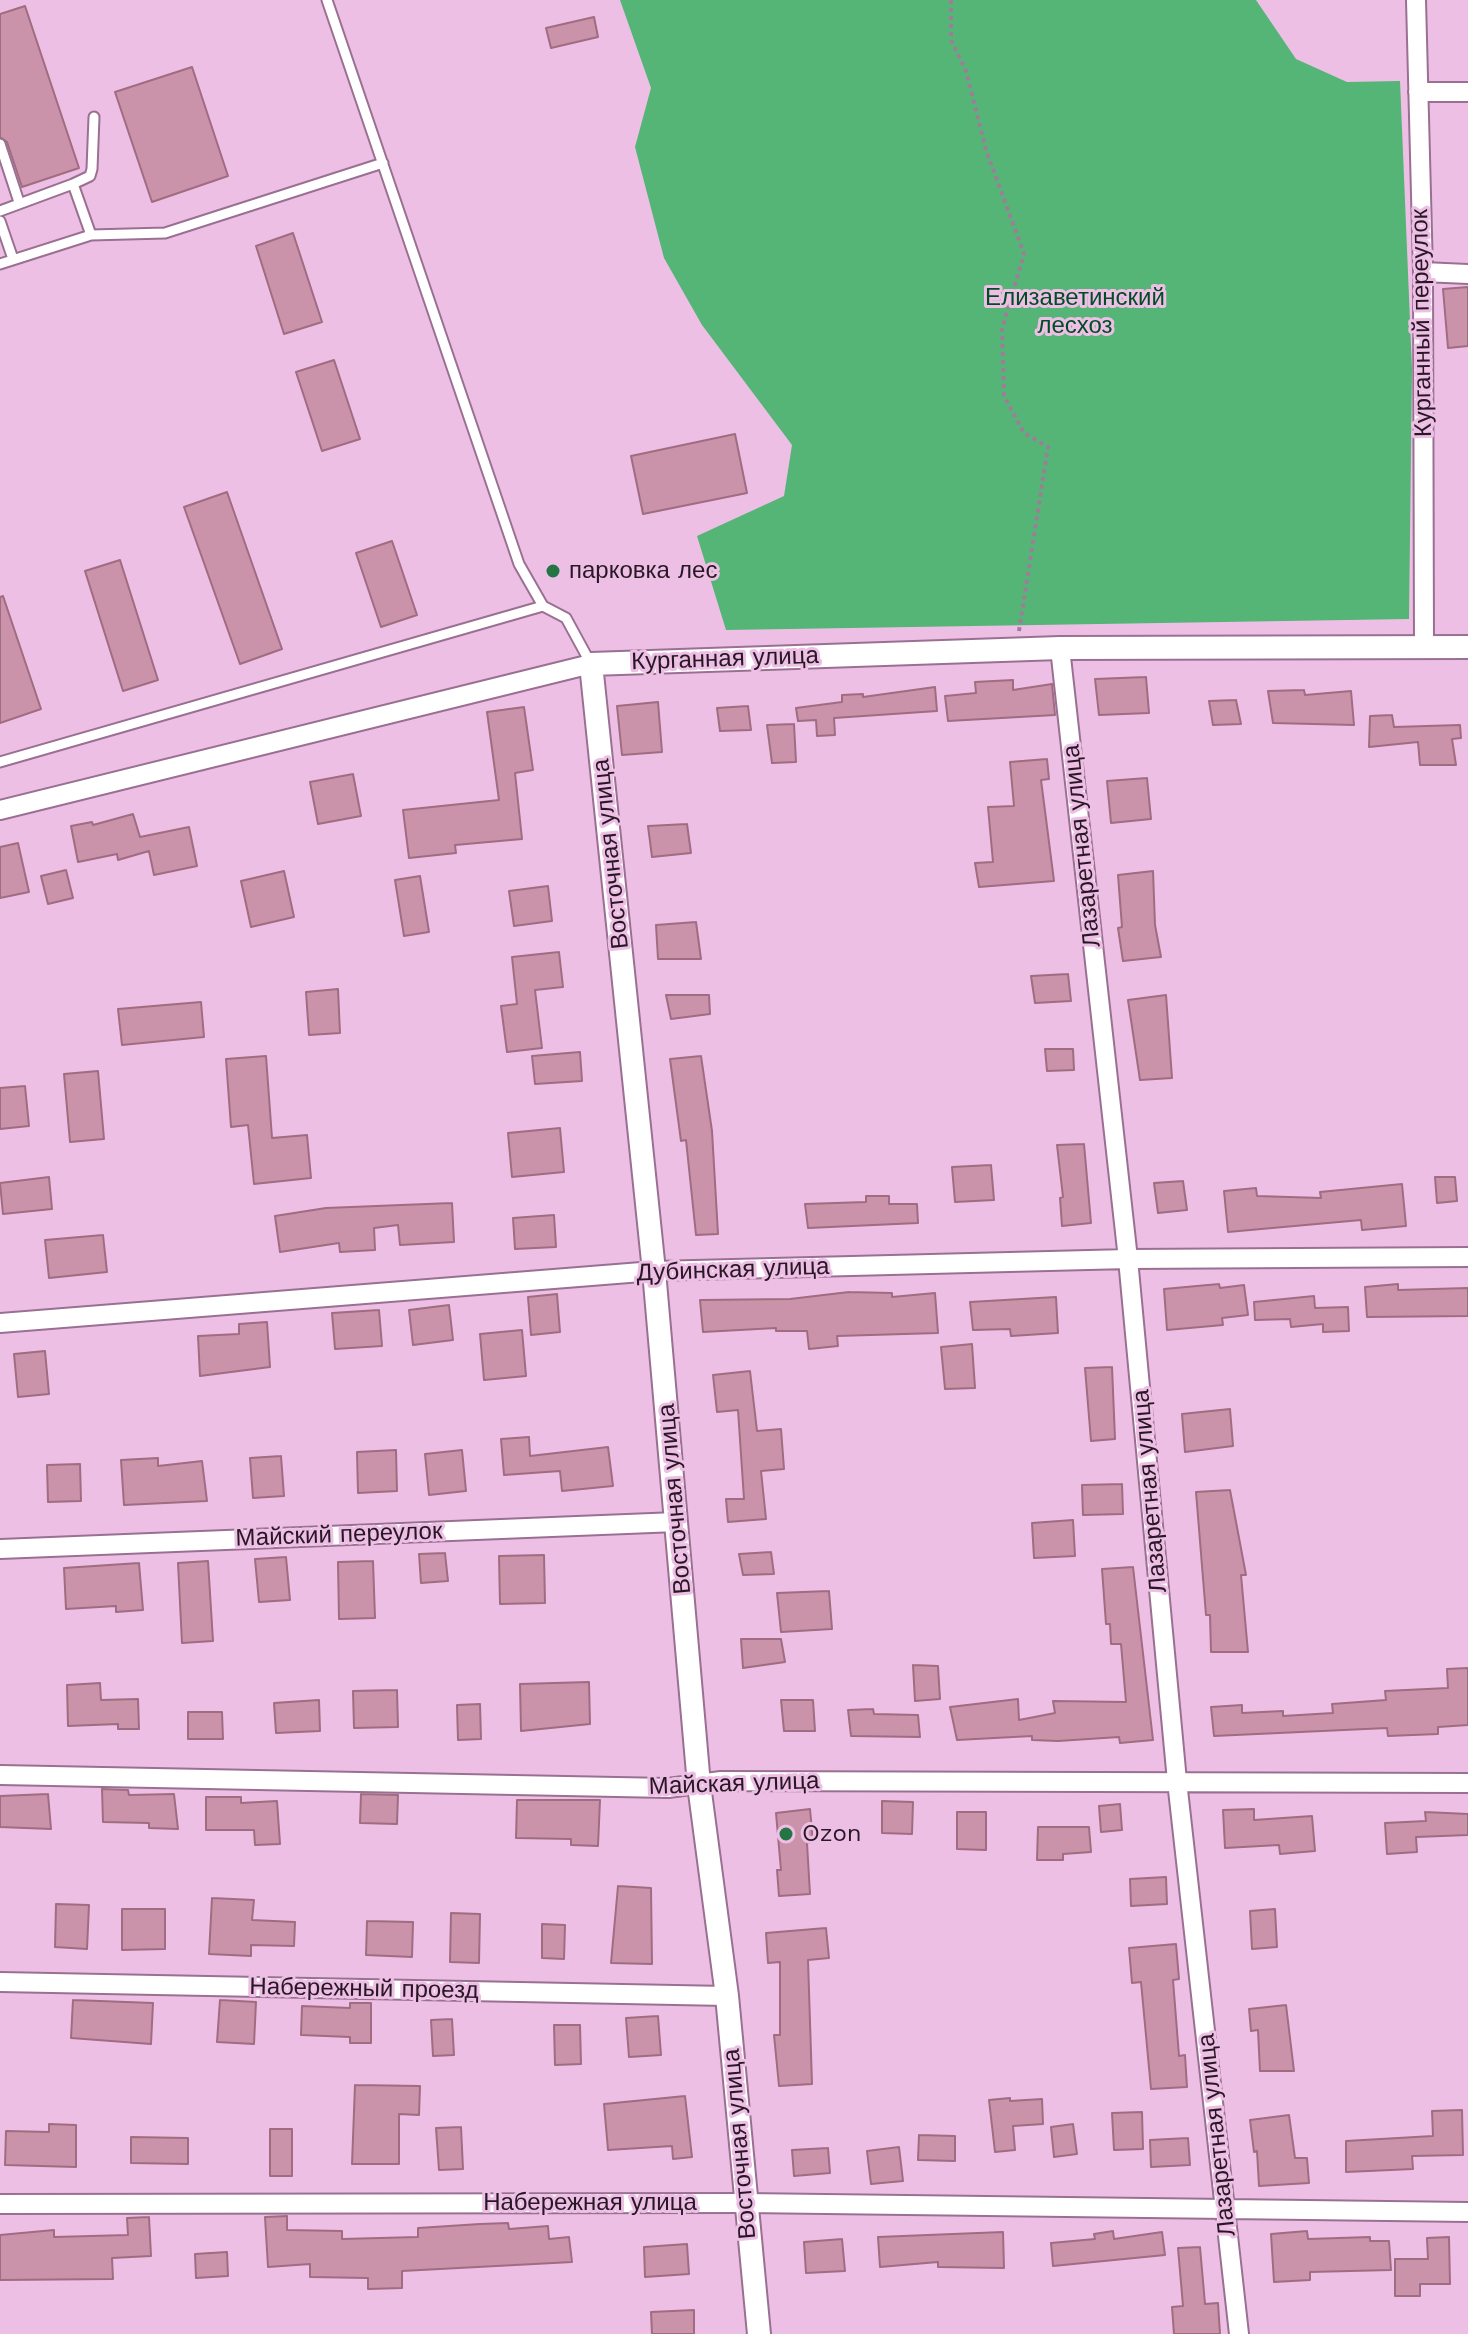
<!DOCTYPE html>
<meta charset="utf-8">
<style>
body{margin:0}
canvas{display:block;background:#edbfe4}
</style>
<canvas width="1468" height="2334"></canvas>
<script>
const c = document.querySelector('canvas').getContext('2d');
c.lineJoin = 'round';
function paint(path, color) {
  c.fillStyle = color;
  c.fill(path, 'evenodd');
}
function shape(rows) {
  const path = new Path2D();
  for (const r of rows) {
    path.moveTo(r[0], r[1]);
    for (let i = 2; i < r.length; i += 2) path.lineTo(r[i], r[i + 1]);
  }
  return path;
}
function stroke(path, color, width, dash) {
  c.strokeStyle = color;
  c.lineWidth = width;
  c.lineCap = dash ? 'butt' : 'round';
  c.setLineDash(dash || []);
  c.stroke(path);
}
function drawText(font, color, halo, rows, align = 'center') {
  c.font = font + ' "Work Sans",sans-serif';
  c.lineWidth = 6;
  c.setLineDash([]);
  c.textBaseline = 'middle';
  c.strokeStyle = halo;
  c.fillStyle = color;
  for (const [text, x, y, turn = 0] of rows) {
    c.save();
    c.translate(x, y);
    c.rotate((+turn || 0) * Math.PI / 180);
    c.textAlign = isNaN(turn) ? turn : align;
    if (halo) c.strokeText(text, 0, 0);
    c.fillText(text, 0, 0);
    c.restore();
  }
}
const forest = shape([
 [620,0,1256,0,1296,59,1347,82,1400,81,1412,369,1409,619,726,630,697,536,784,496,792,445,702,325,664,258,635,147,651,88]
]);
const building = shape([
 [25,6,79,168,22,187,7,142,0,137,0,14,25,6],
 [594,17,598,37,551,48,546,28,594,17],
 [192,67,228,176,152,202,115,92,192,67],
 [293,233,322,322,284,334,256,246,293,233],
 [1468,287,1468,346,1448,348,1443,289,1468,287],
 [334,360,360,439,322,451,296,372,334,360],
 [735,434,747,493,643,514,631,456,735,434],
 [227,492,282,649,240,664,184,507,227,492],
 [392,541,417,615,381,627,356,553,392,541],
 [120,560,158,680,123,691,85,571,120,560],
 [3,596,41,709,0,723,0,597,3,596],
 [1146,677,1149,713,1099,715,1095,679,1146,677],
 [1013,680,1013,690,1052,684,1055,715,948,721,945,696,976,693,975,682,1013,680],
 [935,687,937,711,834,718,835,735,817,736,816,720,798,721,796,708,842,702,842,695,863,694,863,697,935,687],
 [1304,690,1305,695,1351,691,1354,725,1273,723,1268,691,1304,690],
 [1236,700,1241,724,1213,725,1209,701,1236,700],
 [658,702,662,752,622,755,617,706,658,702],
 [748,706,751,730,720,731,717,708,748,706],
 [524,707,533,770,515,773,522,839,455,845,456,853,409,858,403,810,499,800,487,712,524,707],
 [1392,715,1394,727,1460,725,1461,738,1452,739,1456,765,1420,765,1418,742,1369,747,1370,716,1392,715],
 [794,724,796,762,772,763,767,725,794,724],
 [1047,759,1049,779,1041,780,1054,881,979,887,975,863,993,862,988,807,1014,806,1010,762,1047,759],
 [353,774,361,816,318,824,310,782,353,774],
 [1147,778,1151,819,1111,823,1107,781,1147,778],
 [133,814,140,837,189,827,197,866,154,875,149,851,118,860,117,854,78,862,71,826,92,822,93,825,133,814],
 [687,824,691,853,652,857,648,826,687,824],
 [18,843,29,892,0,898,0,847,18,843],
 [66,870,73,898,48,904,41,876,66,870],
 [284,871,294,917,251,927,241,881,284,871],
 [1153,871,1155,925,1161,957,1123,961,1118,928,1122,927,1118,875,1153,871],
 [420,876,429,932,404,936,395,880,420,876],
 [548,886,552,921,514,926,509,891,548,886],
 [696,922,701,959,658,959,656,925,696,922],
 [559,952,563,987,535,990,542,1048,507,1052,501,1006,517,1004,512,957,559,952],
 [1068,974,1071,1001,1035,1003,1031,976,1068,974],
 [338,989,340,1033,309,1035,306,992,338,989],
 [666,995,709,995,710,1014,671,1019,666,995],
 [1166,995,1172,1078,1140,1080,1128,1000,1166,995],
 [201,1002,204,1037,122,1045,118,1009,201,1002],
 [1045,1049,1073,1049,1074,1070,1047,1071,1045,1049],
 [580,1052,582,1081,535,1084,532,1056,580,1052],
 [266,1056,272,1138,307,1135,311,1178,254,1184,248,1125,231,1127,226,1059,266,1056],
 [701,1056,712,1131,718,1234,696,1235,686,1140,681,1141,670,1059,701,1056],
 [98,1071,104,1139,70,1142,64,1074,98,1071],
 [25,1086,29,1126,0,1129,0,1088,25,1086],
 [560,1128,564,1172,512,1177,508,1133,560,1128],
 [1084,1144,1091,1223,1062,1226,1060,1198,1063,1197,1057,1145,1084,1144],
 [991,1165,994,1200,955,1202,952,1167,991,1165],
 [49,1177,52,1209,3,1214,0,1183,49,1177],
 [1435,1177,1455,1177,1457,1201,1437,1203,1435,1177],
 [1183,1181,1187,1210,1158,1213,1154,1183,1183,1181],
 [1402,1184,1406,1226,1362,1230,1361,1220,1228,1232,1224,1191,1256,1188,1257,1196,1321,1198,1320,1192,1402,1184],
 [866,1196,889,1196,889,1204,917,1204,918,1223,808,1228,805,1204,866,1202,866,1196],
 [452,1203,454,1242,400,1245,398,1225,374,1228,375,1250,340,1252,339,1243,280,1252,275,1216,326,1208,452,1203],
 [554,1215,556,1247,515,1249,513,1218,554,1215],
 [103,1235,107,1272,49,1278,45,1240,103,1235],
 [1219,1284,1220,1288,1244,1285,1248,1315,1222,1318,1223,1325,1167,1330,1164,1289,1219,1284],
 [1398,1284,1398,1290,1468,1288,1468,1316,1367,1317,1365,1287,1398,1284],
 [849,1292,892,1293,892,1297,935,1293,938,1333,837,1336,838,1346,809,1349,807,1331,776,1331,776,1328,703,1332,700,1300,790,1299,849,1292],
 [557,1294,560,1332,531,1335,528,1297,557,1294],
 [1314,1296,1315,1308,1348,1307,1349,1331,1323,1332,1323,1324,1291,1327,1290,1319,1255,1320,1254,1302,1314,1296],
 [1056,1297,1058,1333,1011,1336,1010,1329,973,1330,970,1302,1056,1297],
 [449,1305,453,1340,413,1345,409,1310,449,1305],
 [379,1310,382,1346,335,1349,332,1313,379,1310],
 [267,1322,270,1367,200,1376,198,1336,239,1334,239,1324,267,1322],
 [522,1330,526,1376,484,1380,480,1334,522,1330],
 [972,1344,975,1388,945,1389,941,1347,972,1344],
 [45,1351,49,1394,18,1397,14,1354,45,1351],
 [1112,1367,1115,1439,1091,1441,1085,1368,1112,1367],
 [750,1371,757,1431,781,1429,784,1469,761,1471,766,1519,728,1522,726,1499,744,1499,738,1410,717,1412,713,1375,750,1371],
 [1230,1409,1233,1446,1185,1452,1182,1414,1230,1409],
 [529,1437,530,1456,608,1447,613,1486,562,1491,560,1471,504,1475,501,1439,529,1437],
 [396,1450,397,1491,358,1493,357,1452,396,1450],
 [462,1450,466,1491,429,1495,425,1454,462,1450],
 [281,1456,284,1496,253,1498,250,1458,281,1456],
 [158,1458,158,1466,202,1461,207,1501,124,1505,121,1460,158,1458],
 [80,1464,81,1501,48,1502,47,1465,80,1464],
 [1122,1484,1123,1514,1083,1515,1082,1485,1122,1484],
 [1230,1490,1246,1575,1241,1575,1248,1652,1211,1652,1210,1615,1206,1615,1196,1492,1230,1490],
 [1073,1520,1075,1556,1034,1558,1032,1523,1073,1520],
 [771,1552,774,1574,743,1575,739,1554,771,1552],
 [445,1553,448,1581,421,1583,419,1554,445,1553],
 [544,1555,545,1603,500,1604,499,1556,544,1555],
 [286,1557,290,1600,259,1602,255,1559,286,1557],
 [208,1561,213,1641,182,1643,178,1563,208,1561],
 [373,1561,375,1618,339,1619,338,1562,373,1561],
 [139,1563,143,1610,116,1612,116,1606,66,1609,64,1568,139,1563],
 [1133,1567,1153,1740,1120,1743,1119,1737,1058,1741,1032,1740,1032,1736,957,1740,950,1707,1018,1699,1019,1720,1055,1713,1053,1701,1126,1702,1121,1644,1111,1644,1110,1624,1106,1624,1102,1569,1133,1567],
 [829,1591,832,1629,781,1632,777,1593,829,1591],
 [741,1639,781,1639,785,1662,743,1668,741,1639],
 [913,1665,938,1666,940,1699,915,1701,913,1665],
 [1468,1668,1468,1725,1438,1727,1438,1734,1388,1736,1387,1728,1214,1736,1211,1707,1242,1705,1242,1713,1283,1711,1283,1716,1333,1713,1332,1704,1386,1700,1385,1691,1448,1688,1447,1669,1468,1668],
 [589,1682,590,1724,521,1731,520,1684,589,1682],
 [100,1683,101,1700,138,1699,139,1729,118,1729,118,1724,68,1726,67,1685,100,1683],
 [397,1690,398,1727,354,1728,353,1691,397,1690],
 [319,1700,320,1731,276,1733,274,1703,319,1700],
 [781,1700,813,1700,815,1731,784,1731,781,1700],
 [480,1704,481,1739,458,1740,457,1705,480,1704],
 [873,1709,874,1714,918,1715,920,1737,851,1736,848,1710,873,1709],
 [188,1712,222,1712,223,1739,188,1739,188,1712],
 [102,1789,128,1790,129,1795,174,1794,178,1829,149,1828,149,1823,103,1822,102,1789],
 [48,1794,51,1829,0,1827,0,1796,48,1794],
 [361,1794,398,1795,397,1824,360,1823,361,1794],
 [206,1797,241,1797,241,1803,277,1801,280,1844,255,1845,254,1830,206,1830,206,1797],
 [517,1800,600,1800,598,1846,571,1845,571,1839,516,1838,517,1800],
 [882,1801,913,1802,912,1834,882,1833,882,1801],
 [1120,1804,1122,1830,1101,1832,1099,1806,1120,1804],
 [810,1809,813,1842,807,1843,810,1894,779,1896,777,1870,781,1870,776,1813,810,1809],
 [1254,1809,1254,1820,1312,1816,1315,1851,1280,1854,1279,1845,1225,1848,1223,1810,1254,1809],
 [957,1812,986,1812,986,1850,957,1849,957,1812],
 [1425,1812,1468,1814,1468,1835,1416,1837,1417,1852,1387,1854,1385,1823,1426,1821,1425,1812],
 [1038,1827,1089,1827,1091,1852,1063,1854,1063,1860,1037,1860,1038,1827],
 [1166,1877,1167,1904,1131,1906,1130,1879,1166,1877],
 [618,1886,651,1888,652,1964,611,1963,618,1886],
 [212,1898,254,1900,252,1920,295,1922,294,1946,251,1945,251,1956,209,1954,212,1898],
 [56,1904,89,1905,87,1949,55,1947,56,1904],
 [122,1909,165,1909,165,1949,122,1950,122,1909],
 [1275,1909,1277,1947,1252,1949,1250,1911,1275,1909],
 [451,1913,480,1914,479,1963,450,1962,451,1913],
 [367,1921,413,1922,412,1957,366,1955,367,1921],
 [542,1924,565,1925,564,1959,542,1958,542,1924],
 [826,1928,829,1958,808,1960,812,2084,779,2086,774,2035,780,2035,780,1962,768,1963,766,1933,826,1928],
 [1176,1944,1179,1979,1173,1980,1179,2056,1185,2055,1187,2087,1151,2089,1141,1982,1132,1983,1129,1948,1176,1944],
 [73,2000,153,2003,151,2044,71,2038,73,2000],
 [220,2000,256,2002,254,2044,217,2042,220,2000],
 [350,2003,371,2003,371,2043,350,2043,350,2037,301,2035,302,2006,350,2008,350,2003],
 [1286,2005,1294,2071,1260,2071,1258,2030,1251,2031,1249,2009,1286,2005],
 [658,2016,661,2055,629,2057,626,2018,658,2016],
 [452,2019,454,2055,433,2056,431,2020,452,2019],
 [554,2025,580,2025,581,2064,555,2065,554,2025],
 [355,2085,420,2086,419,2115,399,2114,399,2164,352,2164,355,2085],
 [685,2096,692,2157,673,2159,672,2146,608,2150,604,2104,685,2096],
 [1010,2098,1010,2101,1042,2099,1043,2124,1013,2126,1015,2150,995,2152,989,2100,1010,2098],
 [1462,2110,1463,2155,1412,2156,1413,2169,1346,2172,1346,2141,1433,2136,1432,2111,1462,2110],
 [1142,2112,1143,2149,1114,2150,1112,2113,1142,2112],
 [1289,2115,1295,2158,1307,2158,1309,2183,1259,2186,1257,2151,1254,2152,1250,2120,1289,2115],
 [49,2124,76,2125,76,2167,5,2165,6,2131,49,2132,49,2124],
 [1073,2124,1077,2154,1054,2157,1051,2127,1073,2124],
 [461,2127,463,2169,439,2170,436,2128,461,2127],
 [270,2129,292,2129,292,2176,270,2176,270,2129],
 [919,2135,955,2136,955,2161,918,2160,919,2135],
 [131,2137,188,2138,188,2164,131,2163,131,2137],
 [1188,2138,1190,2165,1151,2167,1150,2140,1188,2138],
 [899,2147,903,2181,871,2184,867,2151,899,2147],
 [828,2148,830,2173,794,2176,792,2150,828,2148],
 [287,2216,287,2230,342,2231,342,2239,418,2237,418,2228,480,2224,508,2223,509,2229,548,2226,549,2239,569,2237,572,2262,402,2271,402,2288,368,2289,368,2278,310,2277,310,2264,268,2267,265,2217,287,2216],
 [149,2217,151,2256,112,2258,113,2279,0,2280,0,2235,54,2230,54,2237,128,2235,127,2218,149,2217],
 [1113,2231,1114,2239,1162,2232,1165,2255,1053,2266,1051,2243,1095,2239,1094,2234,1113,2231],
 [1307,2231,1308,2239,1370,2237,1370,2241,1389,2241,1391,2270,1310,2272,1310,2280,1274,2282,1271,2234,1307,2231],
 [1003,2232,1004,2268,938,2267,938,2262,880,2267,878,2237,1003,2232],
 [1449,2237,1450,2284,1420,2284,1420,2296,1395,2296,1395,2259,1428,2259,1427,2238,1449,2237],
 [842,2239,845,2271,806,2273,804,2242,842,2239],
 [687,2244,689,2274,645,2277,644,2247,687,2244],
 [1200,2247,1205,2304,1218,2303,1220,2334,1174,2334,1172,2307,1183,2306,1178,2248,1200,2247],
 [227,2252,228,2276,196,2278,195,2254,227,2252],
 [694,2310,694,2334,652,2334,651,2312,694,2310]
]);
const path = shape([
 [951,0,951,40,966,71,986,150,1024,254,1002,329,1004,396,1024,433,1048,447,1019,631]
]);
const service = shape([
 [327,0,519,564,543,606,566,618,591,664],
 [0,144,19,202],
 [73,184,90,176,92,169,94,117],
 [0,211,73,184,91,235],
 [0,221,13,259],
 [0,264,91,235,165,233,383,163],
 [0,762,543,606]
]);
const minor = shape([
 [1416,0,1423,272,1424,646],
 [1418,92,1468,92],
 [1423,272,1468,274],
 [1060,648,1128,1259,1177,1781,1239,2334],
 [0,810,591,664],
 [0,1323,654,1271,1128,1259,1468,1257],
 [0,1549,677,1522],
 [0,1775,668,1788,721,1781,1468,1783],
 [0,1982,727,1996],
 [0,2204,745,2203,1468,2212]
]);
const tertiary = shape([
 [759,2334,727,1996,699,1785,654,1271,591,664,1060,648,1468,647]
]);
const markers = [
 [553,571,8,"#247444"],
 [786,1834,8,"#247444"]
];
const parkNames = [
 ["Елизаветинский",1075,298],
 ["лесхоз",1075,326]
];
const streetNames = [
 ["Курганный переулок",1422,323,-91],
 ["Курганная улица",725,659,-2],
 ["Лазаретная улица",1082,846,-96],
 ["Восточная улица",611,854,-96],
 ["Дубинская улица",733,1270,-2],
 ["Лазаретная улица",1150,1491,-95],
 ["Восточная улица",675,1499,-95],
 ["Майский переулок",339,1535,-2],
 ["Майская улица",734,1784,-2],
 ["Набережный проезд",364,1989,1],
 ["Лазаретная улица",1217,2135,-96],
 ["Восточная улица",740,2144,-95],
 ["Набережная улица",590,2203]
];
const poiNames = [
 ["парковка лес",569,571],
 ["Ozon",802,1834]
];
paint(forest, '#54b577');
paint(building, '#ca93a9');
stroke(building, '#a06c81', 2);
stroke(service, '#9a7092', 13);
stroke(minor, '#9a7092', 22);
stroke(tertiary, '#9a7092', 26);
stroke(path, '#9f7d99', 4, [4, 4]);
stroke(service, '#fff', 9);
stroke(minor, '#fff', 18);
stroke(tertiary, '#fff', 22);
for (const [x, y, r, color] of markers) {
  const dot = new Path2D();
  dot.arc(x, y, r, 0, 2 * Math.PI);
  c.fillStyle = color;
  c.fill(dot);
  stroke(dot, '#edbfe4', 3);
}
drawText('24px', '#004d25', '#edbfe4', parkNames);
drawText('24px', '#281725', '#edbfe4', streetNames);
drawText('24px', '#281725', '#edbfe4', poiNames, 'left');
</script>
